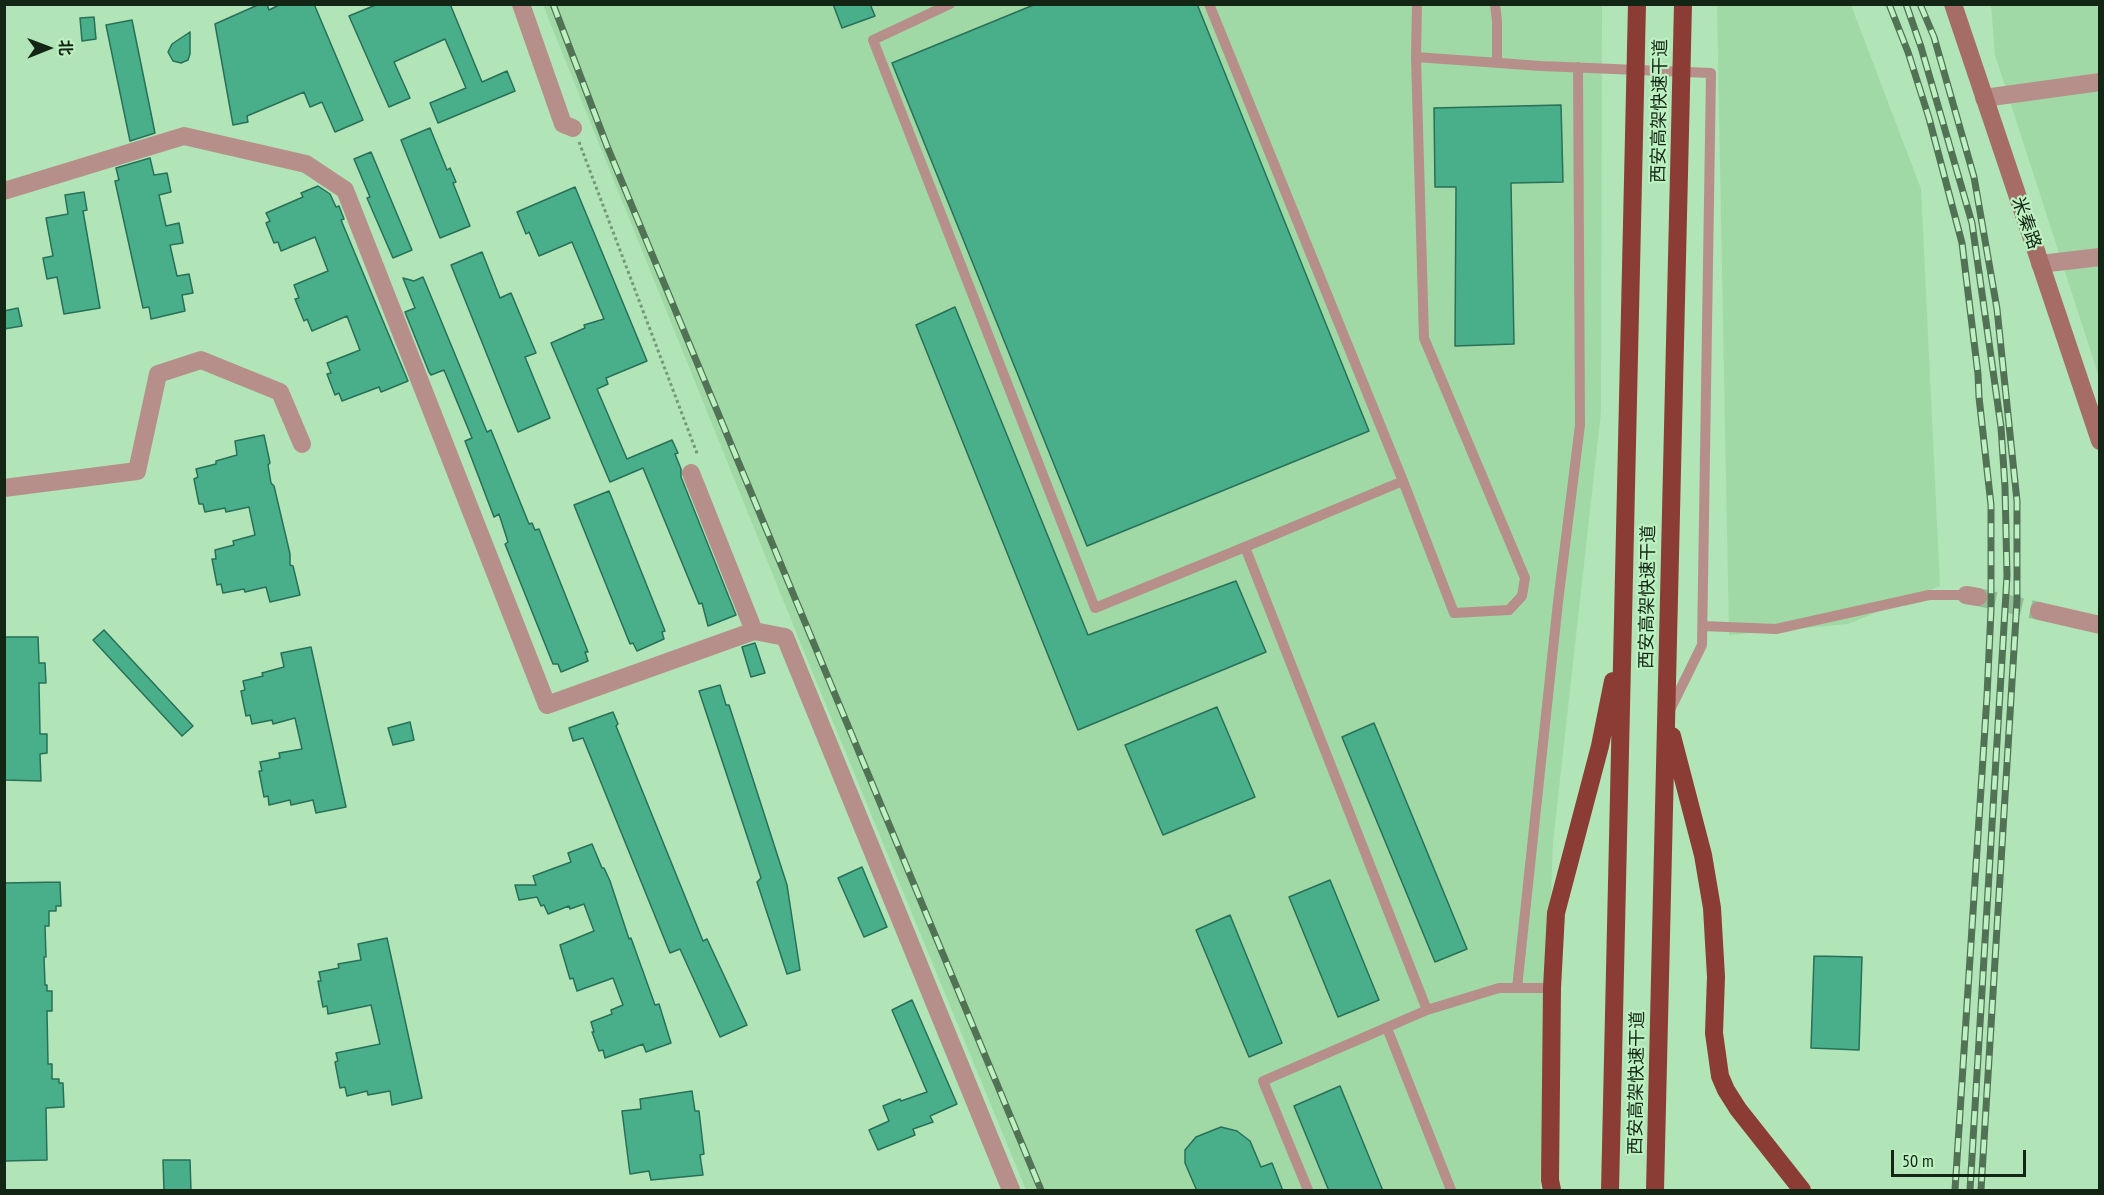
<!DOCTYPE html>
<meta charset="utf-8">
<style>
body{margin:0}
#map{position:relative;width:2104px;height:1195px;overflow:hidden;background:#b1e4b6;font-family:"PT Sans Narrow","Noto Sans SC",sans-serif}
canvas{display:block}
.frame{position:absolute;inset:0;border:6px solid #132615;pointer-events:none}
.north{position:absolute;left:18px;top:18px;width:60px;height:60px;-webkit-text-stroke:4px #bef1c2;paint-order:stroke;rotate:89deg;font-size:16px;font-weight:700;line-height:24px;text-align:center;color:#132615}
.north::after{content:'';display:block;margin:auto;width:21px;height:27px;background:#132615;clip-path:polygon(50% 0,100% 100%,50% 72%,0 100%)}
.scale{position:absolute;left:1891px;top:1150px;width:135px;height:27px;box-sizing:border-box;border:3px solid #132615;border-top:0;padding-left:8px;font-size:18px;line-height:21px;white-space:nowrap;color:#132615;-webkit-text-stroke:4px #bef1c2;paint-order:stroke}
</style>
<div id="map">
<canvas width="2104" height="1195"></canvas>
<div class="frame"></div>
<div class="north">北</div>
<div class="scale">50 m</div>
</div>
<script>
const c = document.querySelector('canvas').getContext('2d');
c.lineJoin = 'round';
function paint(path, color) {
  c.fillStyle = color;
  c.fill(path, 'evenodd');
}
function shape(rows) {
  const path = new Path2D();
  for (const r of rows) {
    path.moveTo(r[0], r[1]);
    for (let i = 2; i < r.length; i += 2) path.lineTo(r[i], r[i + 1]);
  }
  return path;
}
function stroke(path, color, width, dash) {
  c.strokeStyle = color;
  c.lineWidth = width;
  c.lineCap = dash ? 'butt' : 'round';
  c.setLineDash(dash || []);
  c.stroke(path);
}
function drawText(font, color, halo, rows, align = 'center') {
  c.font = font + ' "PT Sans Narrow","Noto Sans SC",sans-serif';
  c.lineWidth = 4.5;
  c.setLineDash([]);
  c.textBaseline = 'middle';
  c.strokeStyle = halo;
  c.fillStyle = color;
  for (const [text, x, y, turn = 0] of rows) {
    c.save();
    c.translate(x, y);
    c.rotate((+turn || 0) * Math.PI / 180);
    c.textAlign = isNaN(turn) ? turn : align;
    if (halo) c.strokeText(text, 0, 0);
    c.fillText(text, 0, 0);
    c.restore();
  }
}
const built = shape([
 [543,5,1602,5,1601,412,1553,842,1540,1190,1026,1190,796,632],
 [1717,5,1851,5,1921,189,1940,586,1848,624,1729,635],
 [1991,5,2099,5,2099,377,1995,55]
]);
const building = shape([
 [260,4,267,4,269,10,281,4,314,4,363,120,335,132,322,102,310,107,304,92,247,116,248,122,233,125,215,24,260,4],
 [378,4,450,4,482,82,507,71,515,91,438,123,430,103,466,88,445,39,394,62,410,98,389,107,349,16,378,4],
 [833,4,870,4,875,16,842,28,833,4],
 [1036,4,1197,4,1369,431,1087,546,892,63,1036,4],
 [94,17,96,39,82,41,80,18,94,17],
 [132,20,155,133,130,141,106,25,132,20],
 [190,32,190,54,188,60,181,63,173,61,168,52,172,44,190,32],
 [1561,105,1563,182,1511,183,1514,344,1455,346,1456,187,1435,187,1434,108,1561,105],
 [430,128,447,170,450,168,456,182,453,183,470,226,440,238,401,140,430,128],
 [371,152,412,250,393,258,367,198,370,197,354,159,371,152],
 [150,158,154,175,167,173,171,192,159,195,166,226,179,223,183,243,170,245,177,276,189,274,193,293,182,295,185,311,151,319,149,307,143,308,115,181,119,180,116,168,150,158],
 [318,186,330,194,336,207,339,206,344,219,341,220,408,381,381,392,379,387,342,401,339,393,335,395,327,374,331,373,327,363,360,350,347,316,312,331,307,319,304,321,295,299,299,298,294,285,328,271,315,237,281,251,278,242,274,243,266,223,270,221,266,213,303,197,301,193,318,186],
 [575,187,647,361,606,378,608,384,597,389,627,459,672,440,678,453,675,454,681,469,681,477,736,615,708,626,702,603,699,604,643,468,610,482,551,343,585,328,584,325,604,319,572,242,539,256,529,232,526,234,517,212,575,187],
 [84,192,87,210,83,211,100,308,64,314,57,277,47,279,43,258,53,256,46,218,68,214,65,195,84,192],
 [482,252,500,298,511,293,536,353,525,357,550,418,518,432,451,265,482,252],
 [423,277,487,432,491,430,529,524,532,523,535,530,539,529,588,652,585,652,588,661,561,672,558,664,553,664,505,544,508,542,499,514,494,517,465,441,472,438,444,370,431,375,429,372,405,312,415,308,403,278,414,281,423,277],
 [955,307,1088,635,1236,581,1266,652,1078,730,916,325,955,307],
 [18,308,22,326,4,329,4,311,18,308],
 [264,435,270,463,268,465,271,483,274,486,290,554,290,565,293,566,300,595,270,602,266,587,245,592,244,589,223,593,221,584,217,585,212,559,216,559,215,550,234,545,233,541,255,535,249,507,226,512,225,508,205,512,203,504,199,504,194,479,198,477,196,469,216,464,216,461,237,455,235,441,264,435],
 [609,491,665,631,662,632,664,639,637,651,633,643,630,644,574,505,609,491],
 [104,630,193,726,182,736,93,640,104,630],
 [4,637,38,637,39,663,45,663,46,683,39,683,40,734,47,734,47,753,40,754,41,781,4,780,4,637],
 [755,643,765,673,751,677,742,647,755,643],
 [311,647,346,807,316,813,313,800,291,805,290,800,269,805,268,796,264,797,259,771,262,771,260,762,280,758,279,753,302,749,295,718,273,724,272,720,252,724,250,715,246,716,241,691,245,690,243,681,263,676,262,673,284,667,281,653,311,647],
 [720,685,726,705,729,705,787,885,800,970,787,974,757,882,761,878,699,691,720,685],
 [1217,707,1255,797,1163,835,1125,745,1217,707],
 [613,712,618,724,616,726,703,941,707,939,747,1025,720,1037,680,949,670,953,583,738,573,741,569,728,613,712],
 [410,722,414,740,393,745,388,728,410,722],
 [1374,723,1467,949,1435,962,1342,737,1374,723],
 [592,844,602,868,604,868,610,881,629,939,631,938,655,1005,659,1004,671,1043,646,1052,643,1044,605,1058,603,1050,599,1051,592,1032,594,1032,591,1022,612,1014,611,1010,623,1005,613,978,577,991,573,978,570,979,560,945,594,931,584,904,570,909,569,906,548,914,544,905,541,906,537,897,519,900,515,885,536,885,533,876,571,862,568,853,592,844],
 [862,867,887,927,864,937,838,878,862,867],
 [1330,880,1379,1000,1338,1017,1289,897,1330,880],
 [60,882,61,906,56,906,56,911,49,911,49,926,45,926,46,957,44,957,45,985,47,985,47,991,52,991,52,1011,47,1011,48,1064,52,1064,52,1079,59,1079,59,1083,63,1083,64,1107,46,1108,47,1160,4,1161,4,883,60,882],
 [1230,915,1282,1043,1249,1057,1196,930,1230,915],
 [387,938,422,1098,392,1105,390,1091,368,1095,367,1091,347,1096,345,1087,340,1088,335,1062,338,1061,336,1053,380,1044,371,1005,328,1014,327,1006,323,1007,318,981,321,981,319,972,339,968,338,964,361,960,358,944,387,938],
 [1814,956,1862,957,1859,1050,1811,1048,1814,956],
 [912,1000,957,1104,930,1116,933,1122,913,1129,915,1135,878,1150,869,1130,889,1121,883,1106,900,1099,901,1101,927,1092,892,1010,912,1000],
 [1340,1086,1383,1191,1329,1191,1294,1106,1340,1086],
 [692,1091,695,1111,699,1111,704,1154,700,1155,703,1175,651,1180,649,1171,630,1174,622,1111,641,1109,640,1099,692,1091],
 [1221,1127,1237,1131,1250,1141,1261,1167,1272,1163,1283,1191,1197,1191,1185,1163,1185,1150,1196,1137,1221,1127],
 [163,1160,190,1160,191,1191,164,1191,163,1160]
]);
const streetTunnel = shape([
 [1978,597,2039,611]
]);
const path = shape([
 [579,142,698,456]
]);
const lane = shape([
 [950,4,873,40,1095,608,1245,547,1403,481],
 [1209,4,1403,481,1454,613,1509,610,1522,596,1525,578,1424,338,1416,57],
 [1417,4,1416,57,1541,66,1711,73,1702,645,1670,710],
 [1495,4,1497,21,1497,63],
 [1245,547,1427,1010],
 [1703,626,1776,629,1929,595,1966,595],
 [1517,988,1558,602,1580,425,1578,67],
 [1387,1028,1451,1190],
 [1308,1190,1263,1081,1427,1010,1499,988,1552,988]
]);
const street = shape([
 [521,4,563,124,573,128],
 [1984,98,2100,82],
 [4,191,184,136,306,164,345,190,547,705,754,631,785,637,1011,1190],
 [2040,264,2100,257],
 [691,473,754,631],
 [4,488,137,471,158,374,201,360,280,392,302,444],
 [1966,595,1978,597],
 [2039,611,2100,625]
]);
const secondary = shape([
 [1953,4,2100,441]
]);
const highway = shape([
 [1672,736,1703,855,1712,908,1716,977,1714,1033,1720,1076,1726,1090,1738,1109,1802,1190],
 [1552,1190,1550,1180,1552,988,1556,913,1600,746,1613,681],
 [1610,1190,1637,4],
 [1655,1190,1683,4]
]);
const rail = shape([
 [553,4,607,146,1041,1190],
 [1889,4,1908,52,1929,118,1962,243,1978,374,1979,397,1991,505,1991,610,1987,696,1955,1190],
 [1906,4,1921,47,1972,223,2001,427,2005,487,2007,576,1970,1190],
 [1920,4,1934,37,1974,177,1997,309,2017,501,2017,600,1981,1190]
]);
const streetNames = [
 ["西安高架快速干道",1660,111,-89],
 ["米秦路",2026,223,71],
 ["西安高架快速干道",1648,597,-89],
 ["西安高架快速干道",1637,1083,-89]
];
paint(built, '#a0d9a5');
paint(building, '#49af8b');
stroke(building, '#287057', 1.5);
stroke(streetTunnel, '#91be96', 18, [18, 9]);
stroke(path, '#739977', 3, [3, 3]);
stroke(lane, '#b78f8a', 10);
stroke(street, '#b78f8a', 18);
stroke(secondary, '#a66d66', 18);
stroke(highway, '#8b3c35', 18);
stroke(rail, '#527256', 7);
stroke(rail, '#bef1c2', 4.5, [14]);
drawText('18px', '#132615', '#bef1c2', streetNames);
</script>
